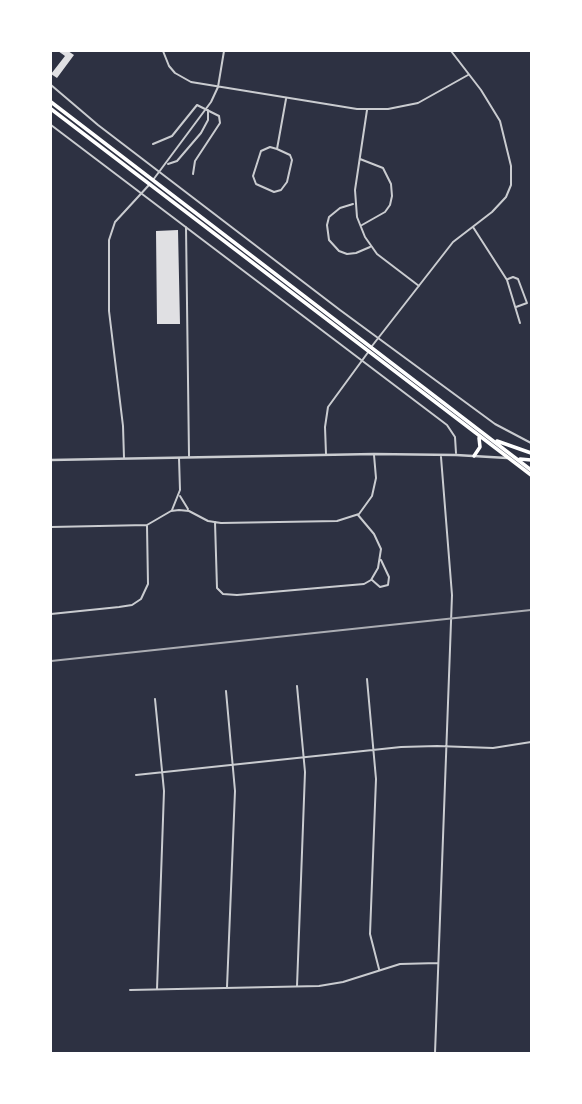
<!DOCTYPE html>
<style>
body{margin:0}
#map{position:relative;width:582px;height:1104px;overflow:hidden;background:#2d3142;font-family:Raleway,sans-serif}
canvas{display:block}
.frame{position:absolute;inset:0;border:52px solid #fff;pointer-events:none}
</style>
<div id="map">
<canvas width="582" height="1104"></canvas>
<div class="frame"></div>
</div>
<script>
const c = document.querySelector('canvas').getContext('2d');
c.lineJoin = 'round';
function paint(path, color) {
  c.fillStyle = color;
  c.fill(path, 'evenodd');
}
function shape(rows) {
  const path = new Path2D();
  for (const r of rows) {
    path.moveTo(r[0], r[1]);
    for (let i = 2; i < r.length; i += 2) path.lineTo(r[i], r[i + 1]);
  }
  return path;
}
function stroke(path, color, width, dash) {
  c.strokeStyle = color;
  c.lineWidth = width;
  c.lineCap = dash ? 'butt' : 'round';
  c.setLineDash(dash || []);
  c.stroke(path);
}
const building = shape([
 [58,51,68,51,74,55,57,78,51,74,65,56],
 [178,230,180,324,157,324,156,231]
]);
const minor = shape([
 [163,51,169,66,175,73,191,82,357,109,388,109,418,103,468,75],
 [377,51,380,51],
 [51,85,98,125,340,310,495,424,531,443],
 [367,110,355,190,357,217,365,237,377,254,419,286],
 [51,125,447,425,455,437,456,453],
 [153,144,172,136,197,105,219,116,220,123,195,161,193,174],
 [277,149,290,155,292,160,287,182,281,190,274,192,256,184,253,176,261,151,270,147,277,149,286,99],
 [360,159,383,168,391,184,392,196,390,205,385,212,362,225],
 [168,164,177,161,201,133,208,120,208,110],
 [153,180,211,102,218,87,224,51],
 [353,204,340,208,329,217,327,225,329,240,339,251,347,254,356,253,370,247],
 [186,227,189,456],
 [473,227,507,280,520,323],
 [508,279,513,277,518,279,527,303,516,307],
 [372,346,453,242,492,212,506,197,511,185,511,166,500,121,481,90,451,51],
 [326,454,325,427,328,407,369,351],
 [124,458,123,426,109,311,109,240,115,222,149,185],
 [180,496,188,509],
 [172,510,180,490,179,458],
 [215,522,217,588,223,594,237,595,364,584,371,580,378,568,381,549,374,534,358,515],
 [51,527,147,525,171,511,179,510,189,511,208,521,221,523,337,521,359,514,372,496,376,478,374,455],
 [372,580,380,587,388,585,389,577,381,560],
 [51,614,119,607,132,605,141,599,148,584,147,526],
 [367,679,376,779,370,934,379,969],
 [297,686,305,772,297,986],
 [226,691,235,791,227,987],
 [155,699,164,791,157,989],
 [136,775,401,747,437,746,493,748,531,742],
 [130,990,319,986,343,982,400,964,438,963],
 [435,1053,452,595,441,457]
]);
const tertiary = shape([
 [51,460,374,454,456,455,507,458]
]);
const primary = shape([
 [51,102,531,470],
 [51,109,531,475],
 [497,441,531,453],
 [474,456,480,447,479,438],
 [520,459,531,460]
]);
const rail = shape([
 [51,661,531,610]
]);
paint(building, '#e0e0e3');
stroke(minor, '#caccd0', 2);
stroke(tertiary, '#caccd0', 2.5);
stroke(primary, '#fff', 3.5);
stroke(rail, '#abadb3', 2);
</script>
